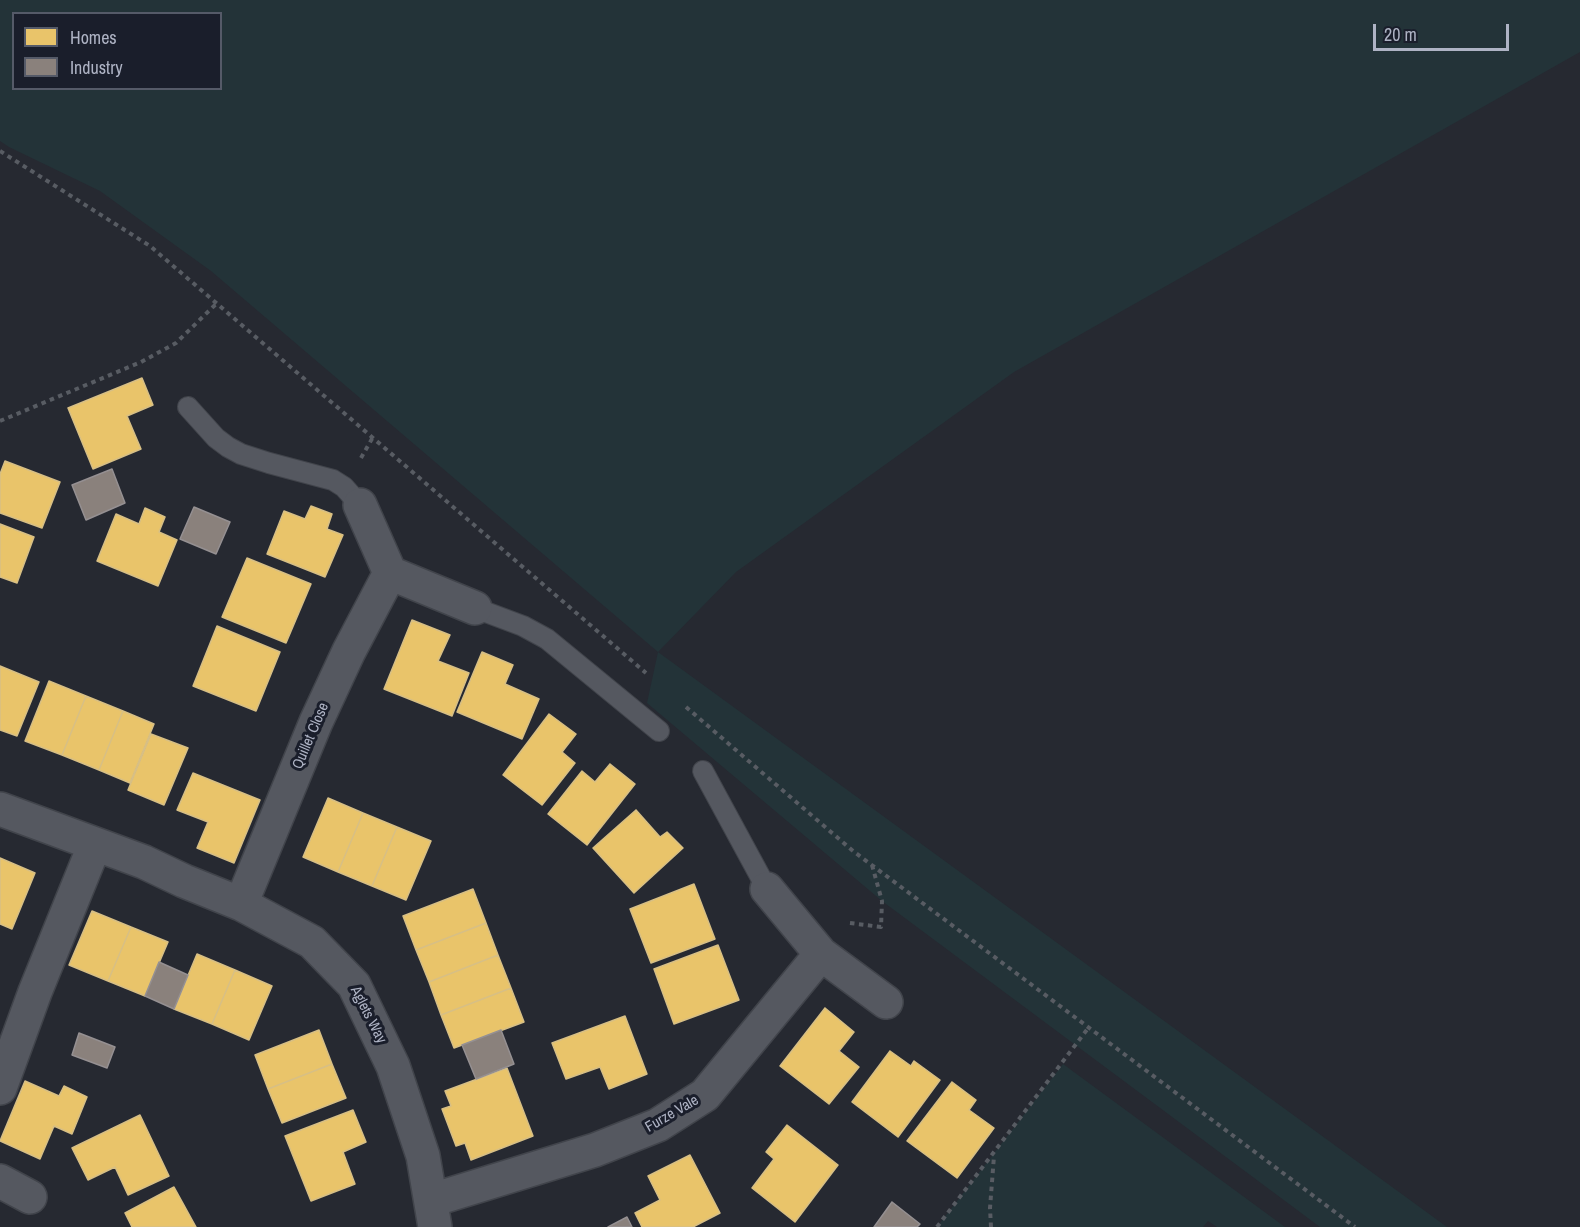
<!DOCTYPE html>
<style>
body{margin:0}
#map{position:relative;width:1580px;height:1227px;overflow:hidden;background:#262931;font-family:"Archivo Narrow",sans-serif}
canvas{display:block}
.legend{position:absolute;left:12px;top:12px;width:210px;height:78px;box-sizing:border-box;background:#1a1e2b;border:2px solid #555a68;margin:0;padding:8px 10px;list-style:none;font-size:18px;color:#aeb3c4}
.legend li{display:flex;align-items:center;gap:12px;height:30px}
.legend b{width:30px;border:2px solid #555a68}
.scale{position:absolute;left:1373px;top:24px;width:136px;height:27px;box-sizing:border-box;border:3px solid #aeb3c4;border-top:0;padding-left:8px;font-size:18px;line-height:21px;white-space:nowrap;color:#aeb3c4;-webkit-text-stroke:4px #1a1e2b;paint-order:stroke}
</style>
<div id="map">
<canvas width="1580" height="1227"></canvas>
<ul class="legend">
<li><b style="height:16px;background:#e9c46a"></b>Homes</li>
<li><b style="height:16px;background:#8a817c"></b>Industry</li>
</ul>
<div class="scale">20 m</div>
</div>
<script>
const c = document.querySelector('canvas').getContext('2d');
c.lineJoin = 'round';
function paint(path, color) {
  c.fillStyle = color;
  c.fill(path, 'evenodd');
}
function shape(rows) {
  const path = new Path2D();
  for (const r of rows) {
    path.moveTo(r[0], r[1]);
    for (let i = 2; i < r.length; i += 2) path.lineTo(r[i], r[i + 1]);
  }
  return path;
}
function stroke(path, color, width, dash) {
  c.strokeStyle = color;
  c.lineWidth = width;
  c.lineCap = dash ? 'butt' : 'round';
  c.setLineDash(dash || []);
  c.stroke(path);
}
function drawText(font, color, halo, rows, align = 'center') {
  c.font = font + ' "Archivo Narrow",sans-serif';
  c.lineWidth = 6;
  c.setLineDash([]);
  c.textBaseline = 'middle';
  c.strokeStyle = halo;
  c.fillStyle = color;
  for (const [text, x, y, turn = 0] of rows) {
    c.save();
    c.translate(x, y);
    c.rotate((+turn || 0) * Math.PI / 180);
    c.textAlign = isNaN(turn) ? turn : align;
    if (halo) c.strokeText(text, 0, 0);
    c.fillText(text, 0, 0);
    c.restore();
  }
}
const green = shape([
 [0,0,1580,0,1580,52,1014,372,736,572,658,652,1447,1227,1320,1227,882,901,647,703,658,652,211,271,100,191,9,147,0,141],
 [14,14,220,14,220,88,14,88],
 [1063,1064,1285,1227,1217,1227,1208,1221,1203,1227,937,1227]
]);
const homes = shape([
 [142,378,153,405,127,416,141,449,93,469,68,408,142,378],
 [5,461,60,482,42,528,0,513,0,474,5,461],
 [311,506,332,514,327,529,343,535,325,577,267,554,284,511,305,519,311,506],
 [145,508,165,517,159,532,177,540,158,586,97,561,116,514,139,524,145,508],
 [0,524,34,537,17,583,0,577,0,524],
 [247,558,311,584,286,643,222,617,247,558],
 [412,620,450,635,438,661,469,673,452,716,384,689,412,620],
 [217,626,280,652,256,711,193,686,217,626],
 [482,652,513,665,505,684,539,699,522,739,457,712,482,652],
 [0,666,39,682,17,736,0,730,0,666],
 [49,681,86,696,62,755,25,741,49,681],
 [86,696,123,711,99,770,62,755,86,696],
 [123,711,154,724,130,783,99,770,123,711],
 [549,714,576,734,562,752,575,763,542,805,503,775,549,714],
 [151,734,188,748,164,805,128,790,151,734],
 [610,764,635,784,587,845,548,814,582,771,595,782,610,764],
 [193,773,260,800,234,863,197,848,208,822,177,810,193,773],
 [328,798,363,813,338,872,303,857,328,798],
 [636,810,660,837,667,832,683,848,634,893,593,848,636,810],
 [363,813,397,827,372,886,338,872,363,813],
 [397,827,431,841,406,900,372,886,397,827],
 [0,858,35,873,12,929,0,924,0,858],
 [694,884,715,939,651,963,630,909,694,884],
 [473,889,486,923,416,950,403,916,473,889],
 [92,911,131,927,108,981,69,965,92,911],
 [486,923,498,955,429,982,416,950,486,923],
 [131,927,168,942,145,996,108,981,131,927],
 [718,945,739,1000,674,1024,654,969,718,945],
 [197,954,235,970,212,1024,174,1009,197,954],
 [498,955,511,988,441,1015,429,982,498,955],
 [235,970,272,986,249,1040,212,1024,235,970],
 [511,988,524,1022,454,1048,441,1015,511,988],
 [825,1008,854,1032,839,1051,859,1067,829,1104,780,1066,825,1008],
 [625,1016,647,1074,609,1089,600,1067,566,1079,552,1043,625,1016],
 [319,1030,332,1064,268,1089,255,1055,319,1030],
 [890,1051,911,1066,914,1061,940,1080,898,1137,852,1102,890,1051],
 [332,1064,346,1098,282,1123,268,1089,332,1064],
 [507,1068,533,1136,471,1160,465,1143,456,1146,442,1109,451,1106,445,1091,507,1068],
 [25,1081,59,1096,64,1086,87,1097,72,1134,54,1126,40,1159,0,1141,25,1081],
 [952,1082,976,1100,969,1110,994,1128,957,1178,907,1141,952,1082],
 [353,1110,366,1142,343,1152,355,1184,311,1201,285,1136,353,1110],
 [140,1115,169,1176,128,1195,115,1167,88,1180,72,1148,140,1115],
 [787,1125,838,1165,795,1222,752,1188,774,1159,766,1152,787,1125],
 [690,1155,720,1213,693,1227,642,1227,635,1213,660,1200,648,1176,690,1155],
 [174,1187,196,1227,132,1227,125,1213,174,1187]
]);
const industry = shape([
 [112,469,125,503,86,520,72,485,112,469],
 [194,507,230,522,216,554,180,539,194,507],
 [159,962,188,975,174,1009,145,996,159,962],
 [501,1030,514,1064,476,1079,462,1045,501,1030],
 [79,1033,115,1047,107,1068,72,1055,79,1033],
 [892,1202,920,1224,917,1227,874,1227,892,1202],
 [627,1217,632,1227,608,1227,627,1217]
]);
const path = shape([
 [0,151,150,246,646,673],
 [0,421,141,362,176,343,217,303],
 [361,458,373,437],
 [686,707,853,851,1355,1227],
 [850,923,881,927,882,901,872,865],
 [937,1227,1089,1027],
 [991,1227,990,1208,994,1156]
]);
const lane = shape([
 [188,407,216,438,228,447,241,454,269,463,333,480,344,487,360,505],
 [475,608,523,626,547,639,659,731],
 [703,771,767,889]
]);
const street = shape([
 [360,505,390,573,475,608],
 [0,809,144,862,184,881,241,904,312,942,354,985,393,1066,423,1156,435,1227],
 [241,904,316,722,349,651,390,573],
 [821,954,886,1002],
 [0,1088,35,992,95,844],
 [0,1181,30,1197],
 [432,1200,595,1150,658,1125,705,1095,821,954,767,889]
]);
const streetNames = [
 ["Quillet Close",311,736,-67],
 ["Aglets Way",368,1015,63],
 ["Furze Vale",672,1114,-30]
];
paint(green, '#233338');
paint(homes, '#e9c46a');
stroke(homes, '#d7bf85', 1.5);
paint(industry, '#8a817c');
stroke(industry, '#959092', 1.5);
stroke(lane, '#41444b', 22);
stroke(street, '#41444b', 36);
stroke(path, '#585c63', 4, [4.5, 4.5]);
stroke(lane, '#555860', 20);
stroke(street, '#555860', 33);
drawText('15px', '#aeb3c4', '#1a1e2b', streetNames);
</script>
